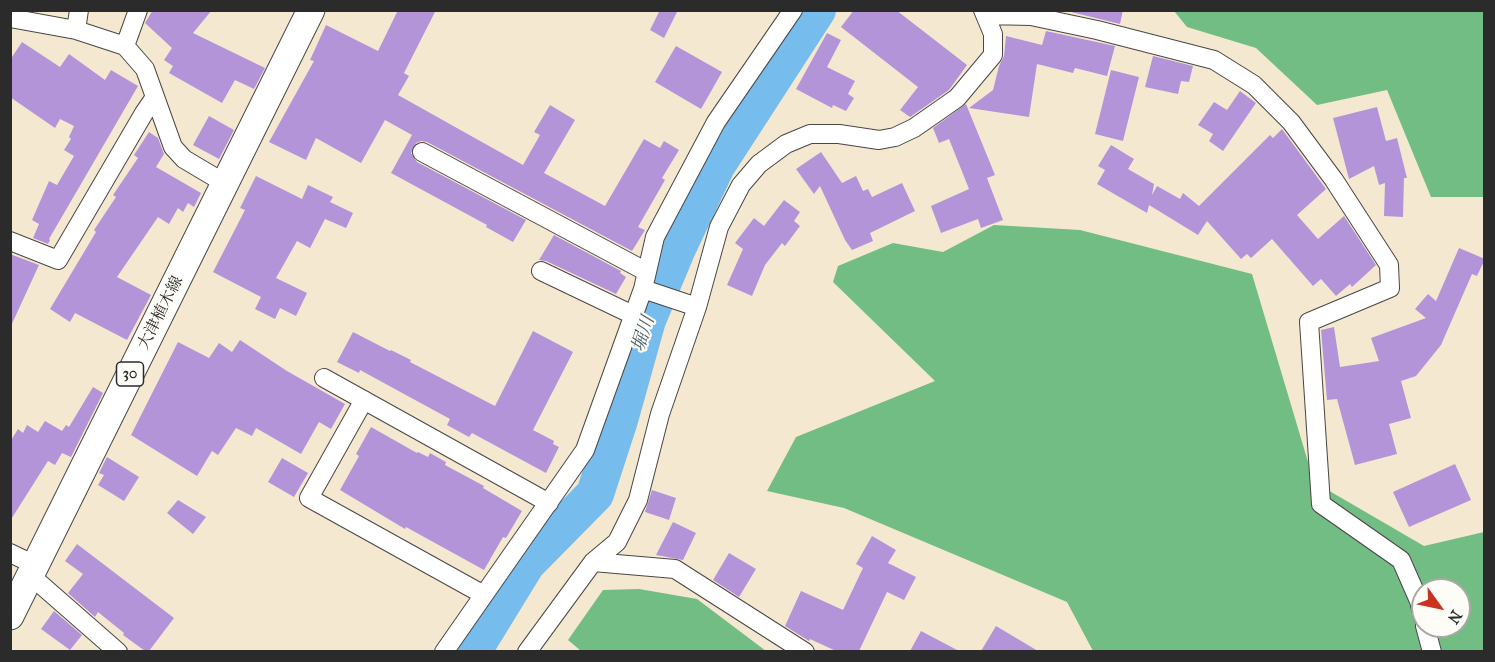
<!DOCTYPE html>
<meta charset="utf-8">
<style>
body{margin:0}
#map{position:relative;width:1495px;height:662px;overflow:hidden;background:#f5e8d1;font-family:"IM FELL French Canon",serif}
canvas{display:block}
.frame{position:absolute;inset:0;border:12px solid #2b2b2b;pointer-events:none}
.north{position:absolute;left:1411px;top:578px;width:60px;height:60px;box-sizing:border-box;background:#fdfcf7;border:2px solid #a9a8a5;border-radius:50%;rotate:123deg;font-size:16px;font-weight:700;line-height:24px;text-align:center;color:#2b2b2b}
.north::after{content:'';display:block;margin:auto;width:21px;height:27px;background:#c8321e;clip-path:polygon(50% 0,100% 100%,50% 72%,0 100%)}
</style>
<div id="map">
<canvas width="1495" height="662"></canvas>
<div class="frame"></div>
<div class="north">N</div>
</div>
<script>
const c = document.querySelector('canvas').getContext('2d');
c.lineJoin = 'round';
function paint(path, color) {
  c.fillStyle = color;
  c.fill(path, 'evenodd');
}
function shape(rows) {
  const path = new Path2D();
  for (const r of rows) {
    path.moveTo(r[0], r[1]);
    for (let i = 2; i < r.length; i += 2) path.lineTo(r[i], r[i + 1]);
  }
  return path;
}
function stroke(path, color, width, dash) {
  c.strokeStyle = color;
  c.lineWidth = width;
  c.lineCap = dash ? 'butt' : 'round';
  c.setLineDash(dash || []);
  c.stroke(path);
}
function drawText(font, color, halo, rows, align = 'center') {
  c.font = font + ' "IM FELL French Canon","Noto Serif JP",serif';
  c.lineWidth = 4.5;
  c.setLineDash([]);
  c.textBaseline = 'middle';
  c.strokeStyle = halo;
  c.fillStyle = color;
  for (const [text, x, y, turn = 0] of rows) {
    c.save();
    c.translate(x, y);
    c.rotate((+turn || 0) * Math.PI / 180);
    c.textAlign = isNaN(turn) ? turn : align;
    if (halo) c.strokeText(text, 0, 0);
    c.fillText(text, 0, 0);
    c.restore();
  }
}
const forest = shape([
 [1174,11,1484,11,1484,197,1431,197,1387,90,1317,105,1256,48,1187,27],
 [994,225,1080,230,1252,274,1314,482,1424,546,1484,532,1484,651,1093,651,1067,602,844,508,767,491,796,437,935,381,833,282,838,266,893,243,943,252],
 [1423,590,1459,590,1459,626,1423,626],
 [639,589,697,599,766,651,581,651,568,640,603,590]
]);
const river = shape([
 [472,652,526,564,595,494,619,420,647,320,678,246,716,166,817,10]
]);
const building = shape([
 [153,10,212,10,193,33,265,68,254,89,235,80,222,103,169,73,173,66,164,60,172,48,145,23],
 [398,10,436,10,404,73,409,76,398,95,523,165,540,135,534,132,550,105,575,120,544,173,605,206,644,139,660,148,664,141,679,150,662,178,665,180,638,227,645,230,632,251,427,142,421,141,416,143,411,153,417,162,526,220,513,242,486,227,487,225,391,173,412,135,385,120,361,163,316,138,306,160,269,142,314,61,310,60,326,25,378,51],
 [660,10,678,10,664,38,650,30],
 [854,10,896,10,967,65,949,90,910,117,900,110,918,87,841,27],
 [1063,10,1123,10,1120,24],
 [1046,31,1115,46,1107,76,1075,68,1073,73,1037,64,1029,117,969,108,993,90,999,66,1004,56,1006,36,1042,45],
 [827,33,841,40,827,67,855,81,848,94,854,98,846,111,833,105,832,108,796,89],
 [22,42,60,67,69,54,105,80,111,70,138,86,49,239,50,240,48,244,33,238,39,224,32,220,49,181,57,185,74,156,64,150,71,139,69,137,74,126,60,119,55,128,10,97,10,60],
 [676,46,722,72,701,109,655,82],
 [1153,56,1193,66,1189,82,1181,81,1178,94,1145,87],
 [1111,70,1139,77,1123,141,1095,134],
 [1240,91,1256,103,1223,151,1209,141,1213,134,1198,125,1214,102,1227,110],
 [966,104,995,175,987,178,1003,220,981,228,978,219,941,233,931,206,969,189,949,139,939,143,933,128],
 [1377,107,1386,141,1397,138,1407,178,1404,178,1403,217,1384,216,1385,183,1379,185,1374,166,1349,179,1333,118],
 [209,116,234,130,219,159,193,145],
 [1282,129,1326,189,1297,215,1318,239,1344,216,1376,265,1352,287,1350,284,1336,296,1321,279,1313,286,1272,239,1251,258,1247,254,1241,259,1207,221,1198,235,1149,205,1147,213,1097,184,1105,170,1098,166,1111,145,1134,159,1128,169,1154,184,1152,195,1157,186,1180,199,1183,193,1199,206,1270,135,1273,138],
 [149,132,158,138,164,154,156,167,201,193,194,207,188,203,183,212,178,208,169,224,158,217,117,277,151,295,127,340,75,313,70,322,50,309,96,232,94,230,116,197,113,195,138,158,134,155],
 [821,152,842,183,856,176,863,191,868,189,872,197,902,183,915,211,870,233,873,241,852,250,845,240,820,186,814,194,796,169],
 [256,176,302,199,308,185,333,197,330,202,353,213,346,228,325,219,310,248,297,241,276,278,307,293,296,316,280,308,275,319,255,309,261,297,213,272,245,210,240,208],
 [784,200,800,212,794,221,800,226,785,246,782,243,765,265,752,296,727,285,743,249,735,243,754,218,764,226],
 [554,235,621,271,620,273,626,277,616,294,546,261,539,260],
 [1459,248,1485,259,1477,276,1472,274,1441,345,1416,376,1401,381,1411,418,1389,424,1397,454,1355,465,1337,399,1327,400,1321,330,1334,327,1340,367,1379,361,1371,338,1426,318,1415,309,1428,294,1436,301],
 [10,254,39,265,10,328],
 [533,331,573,352,533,430,554,441,553,444,559,447,546,473,472,433,469,437,447,425,450,419,360,370,359,373,337,362,353,332,390,351,391,350,411,360,410,362,495,406],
 [240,340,287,371,345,404,331,429,319,422,301,454,256,428,252,436,236,428,218,455,212,451,197,476,131,435,178,342,209,358,219,343,232,352],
 [93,387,103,393,71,457,62,453,55,465,48,461,10,521,10,442,18,429,23,433,27,425,38,432,45,421,62,431,66,425,69,427],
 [371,427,417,453,418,452,428,457,430,453,446,462,445,465,484,486,483,488,522,511,506,538,503,537,484,570,406,527,405,529,340,490,359,456,356,454],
 [107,457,139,477,124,501,98,485,104,475,99,473],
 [282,458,308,473,294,497,268,482],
 [1455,464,1471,500,1409,527,1393,492],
 [652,490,676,498,669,520,645,512],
 [178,500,206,517,193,534,167,513],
 [673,522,696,533,683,560,656,555],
 [872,536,896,550,888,563,916,577,904,600,887,592,859,651,836,651,810,639,809,641,785,626,801,591,843,610,863,568,856,564],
 [77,544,174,618,149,651,145,651,123,635,124,633,98,612,95,617,68,593,83,574,65,561],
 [729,553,756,569,739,597,713,580],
 [54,611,82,635,70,650,41,629],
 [996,626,1038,651,981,651],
 [921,631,959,651,910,651]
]);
const minor = shape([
 [986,15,1031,16,1097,30,1214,60,1254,85,1291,122,1334,180,1389,265,1390,288,1309,322,1321,504,1401,560,1419,601,1423,617],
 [10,18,76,30,125,46,145,69,173,147,184,159,226,184],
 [76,30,79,10],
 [125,46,138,10],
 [422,152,647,272],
 [10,241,58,260,144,113,155,97],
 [541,271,633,315],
 [697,307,643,289,655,237,716,122,793,10],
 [324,378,549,503],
 [364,400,309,498,484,595],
 [10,553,35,565],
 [593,562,675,569,805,652],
 [30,575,118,652],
 [1425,626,1432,652],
 [444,652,585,450,643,289],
 [527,652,593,562,617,542,638,500,660,414,697,307,719,227,741,185,759,164,786,144,810,134,839,134,879,140,895,137,914,128,957,98,993,55,993,34,983,10]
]);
const primary = shape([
 [10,616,311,10]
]);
const shields = [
 [130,374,27]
];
const shieldNames = [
 ["30",130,374]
];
const streetNames = [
 ["大津植木線",161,313,-63]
];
const waterNames = [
 ["堀川",644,334,-72]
];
paint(forest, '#72bd84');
stroke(river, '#76bced', 38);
paint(building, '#b494d8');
stroke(minor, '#494744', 20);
stroke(primary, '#494744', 29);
stroke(minor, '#fff', 18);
stroke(primary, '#fff', 27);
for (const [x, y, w] of shields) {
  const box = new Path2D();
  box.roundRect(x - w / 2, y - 12, w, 24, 4.5);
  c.fillStyle = '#fdfcf7';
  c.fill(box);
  stroke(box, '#2b2b2b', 1.5);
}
drawText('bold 15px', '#2b2b2b', null, shieldNames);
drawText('16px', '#2b2b2b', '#fdfcf7', streetNames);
drawText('italic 18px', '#455e6f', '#fdfcf7', waterNames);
</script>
